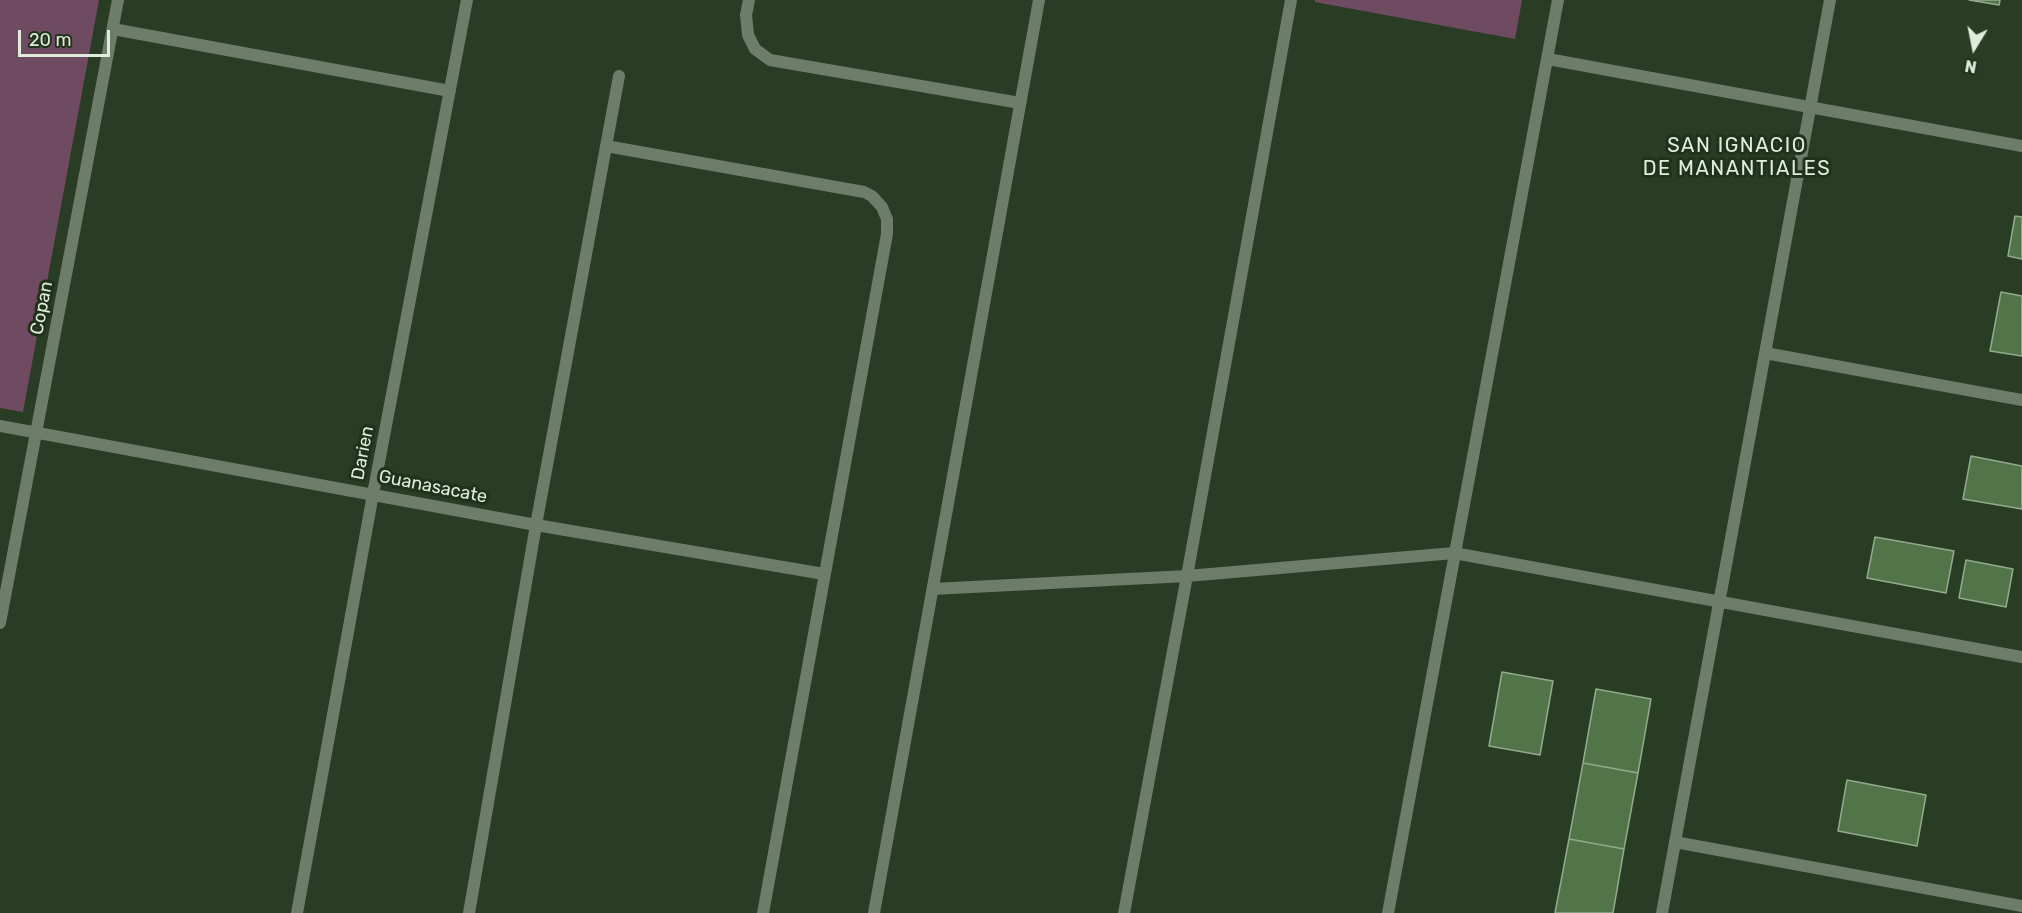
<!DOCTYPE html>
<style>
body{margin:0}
#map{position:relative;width:2022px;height:913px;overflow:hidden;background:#293c24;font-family:Rubik,sans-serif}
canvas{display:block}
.north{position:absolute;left:1944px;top:18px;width:60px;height:60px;-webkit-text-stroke:4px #20321a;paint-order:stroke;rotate:190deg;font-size:16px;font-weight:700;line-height:24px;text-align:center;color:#dfebdb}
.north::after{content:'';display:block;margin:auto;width:21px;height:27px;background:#dfebdb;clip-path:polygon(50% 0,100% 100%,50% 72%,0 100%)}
.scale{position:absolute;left:18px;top:30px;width:92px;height:27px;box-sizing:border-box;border:3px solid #dfebdb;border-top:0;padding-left:8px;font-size:18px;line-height:21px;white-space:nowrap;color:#dfebdb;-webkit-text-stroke:4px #20321a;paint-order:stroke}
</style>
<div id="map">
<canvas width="2022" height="913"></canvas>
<div class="north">N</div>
<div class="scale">20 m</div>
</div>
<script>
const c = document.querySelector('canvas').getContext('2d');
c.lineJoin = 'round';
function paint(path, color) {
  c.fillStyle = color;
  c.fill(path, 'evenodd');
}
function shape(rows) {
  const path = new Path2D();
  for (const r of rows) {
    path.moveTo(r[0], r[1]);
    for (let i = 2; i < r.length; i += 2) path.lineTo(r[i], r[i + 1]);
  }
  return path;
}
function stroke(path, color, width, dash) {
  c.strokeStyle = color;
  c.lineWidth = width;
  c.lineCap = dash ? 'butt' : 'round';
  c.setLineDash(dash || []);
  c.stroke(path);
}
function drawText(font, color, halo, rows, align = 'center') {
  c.font = font + ' Rubik,sans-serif';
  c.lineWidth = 6;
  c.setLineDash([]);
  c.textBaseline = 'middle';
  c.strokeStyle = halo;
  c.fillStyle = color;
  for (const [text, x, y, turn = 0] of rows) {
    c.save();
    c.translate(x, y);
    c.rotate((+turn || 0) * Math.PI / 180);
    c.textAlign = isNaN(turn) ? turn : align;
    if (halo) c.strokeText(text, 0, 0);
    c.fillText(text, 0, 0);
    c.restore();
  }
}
const green = shape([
 [0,0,99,0,23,412,0,408],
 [1315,0,1522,0,1515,39,1315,2]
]);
const building = shape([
 [1969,0,2000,0,1999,5,1969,0],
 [2015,216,2022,217,2022,259,2008,256,2015,216],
 [2001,292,2022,296,2022,356,1990,351,2001,292],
 [1971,456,2022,466,2022,509,1963,499,1971,456],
 [1875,537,1954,551,1946,593,1867,578,1875,537],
 [1966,560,2013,569,2006,607,1959,598,1966,560],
 [1502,672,1553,681,1540,755,1489,746,1502,672],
 [1596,689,1651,699,1638,773,1583,763,1596,689],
 [1583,763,1638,773,1624,849,1569,839,1583,763],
 [1847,780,1926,795,1917,846,1838,831,1847,780],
 [1569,839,1624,849,1613,913,1555,913,1569,839]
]);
const street = shape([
 [749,0,746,15,748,35,755,49,770,60,1020,103],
 [113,29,450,91],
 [1548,59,2022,146],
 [606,146,864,192,872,196,882,207,887,219,887,234,763,913],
 [1765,353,2022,400],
 [0,426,536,525,824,574],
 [933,589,1187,576,1454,553,2022,657],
 [0,623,118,0],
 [1675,842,2022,906],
 [297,913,373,494,467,0],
 [469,913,536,525,619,76],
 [874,913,1039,0],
 [1124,913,1187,576,1291,0],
 [1388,913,1558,0],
 [1662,913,1830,0]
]);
const streetNames = [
 ["Copan",42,308,-79],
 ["Darien",363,453,-79],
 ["Guanasacate",433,487,11]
];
const neighbourhoodNames = [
 ["SAN IGNACIO",1737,146],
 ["DE MANANTIALES",1737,169]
];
paint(green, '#6f4b62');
paint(building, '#527449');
stroke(building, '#93aa8d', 1.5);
stroke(street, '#6d7d69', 12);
drawText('18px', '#dfebdb', '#20321a', streetNames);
c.letterSpacing = '1.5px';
drawText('20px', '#dfebdb', '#20321a', neighbourhoodNames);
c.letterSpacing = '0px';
</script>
